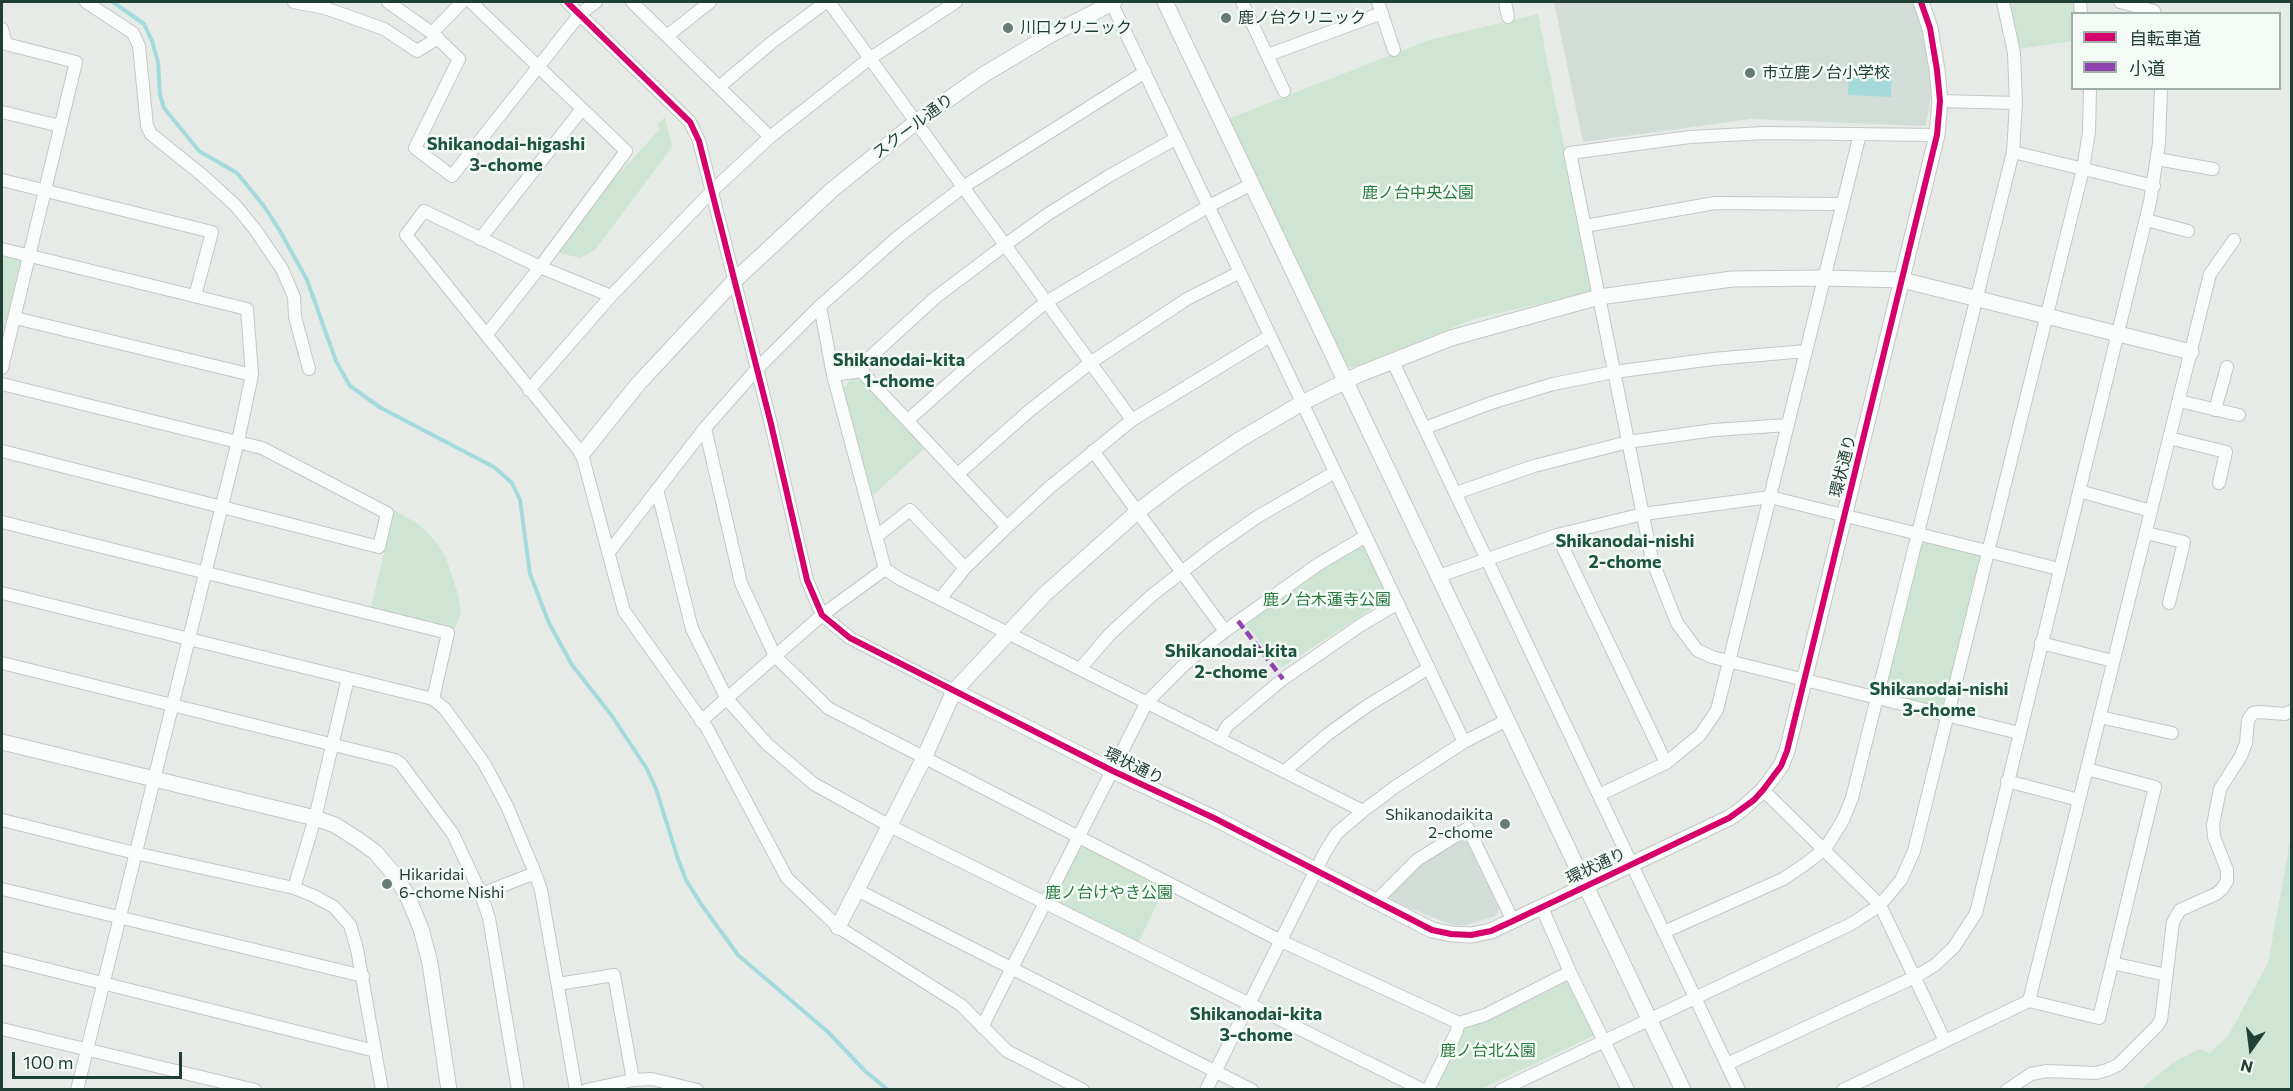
<!DOCTYPE html>
<meta charset="utf-8">
<style>
body{margin:0}
#map{position:relative;width:2293px;height:1091px;overflow:hidden;background:#e6ebe8;font-family:Commissioner,"Noto Sans JP",sans-serif}
canvas{display:block}
.frame{position:absolute;inset:0;border:3px solid #214035;pointer-events:none}
.legend{position:absolute;left:2071px;top:12px;width:210px;height:78px;box-sizing:border-box;background:#f4faf6;border:2px solid #a0b0a9;margin:0;padding:8px 10px;list-style:none;font-size:18px;color:#214035}
.legend li{display:flex;align-items:center;gap:12px;height:30px}
.legend b{width:30px;border:2px solid #a0b0a9}
.north{position:absolute;left:2221px;top:1019px;width:60px;height:60px;-webkit-text-stroke:4px #f4faf6;paint-order:stroke;rotate:194deg;font-size:16px;font-weight:700;line-height:24px;text-align:center;color:#214035}
.north::after{content:'';display:block;margin:auto;width:21px;height:27px;background:#214035;clip-path:polygon(50% 0,100% 100%,50% 72%,0 100%)}
.scale{position:absolute;left:12px;top:1052px;width:170px;height:27px;box-sizing:border-box;border:3px solid #214035;border-top:0;padding-left:8px;font-size:18px;line-height:21px;white-space:nowrap;color:#214035;-webkit-text-stroke:4px #f4faf6;paint-order:stroke}
</style>
<div id="map">
<canvas width="2293" height="1091"></canvas>
<div class="frame"></div>
<ul class="legend">
<li><b style="height:8px;background:#d6006c"></b>自転車道</li>
<li><b style="height:8px;background:#8e44ad"></b>小道</li>
</ul>
<div class="north">N</div>
<div class="scale">100 m</div>
</div>
<script>
const c = document.querySelector('canvas').getContext('2d');
c.lineJoin = 'round';
function paint(path, color) {
  c.fillStyle = color;
  c.fill(path, 'evenodd');
}
function shape(rows) {
  const path = new Path2D();
  for (const r of rows) {
    path.moveTo(r[0], r[1]);
    for (let i = 2; i < r.length; i += 2) path.lineTo(r[i], r[i + 1]);
  }
  return path;
}
function stroke(path, color, width, dash) {
  c.strokeStyle = color;
  c.lineWidth = width;
  c.lineCap = dash ? 'butt' : 'round';
  c.setLineDash(dash || []);
  c.stroke(path);
}
function drawText(font, color, halo, rows, align = 'center') {
  c.font = font + ' Commissioner,"Noto Sans JP",sans-serif';
  c.lineWidth = 5;
  c.setLineDash([]);
  c.textBaseline = 'middle';
  c.strokeStyle = halo;
  c.fillStyle = color;
  for (const [text, x, y, turn = 0] of rows) {
    c.save();
    c.translate(x, y);
    c.rotate((+turn || 0) * Math.PI / 180);
    c.textAlign = isNaN(turn) ? turn : align;
    if (halo) c.strokeText(text, 0, 0);
    c.fillText(text, 0, 0);
    c.restore();
  }
}
const built = shape([
 [1554,2,1915,2,1930,59,1931,95,1926,126,1751,119,1583,142],
 [1457,837,1467,837,1499,909,1496,916,1466,925,1452,925,1392,901,1388,895,1422,862]
]);
const green = shape([
 [2009,2,2073,2,2075,13,2072,14,2072,41,2018,49],
 [1538,14,1593,292,1477,318,1351,368,1345,364,1228,119,1429,40],
 [665,117,672,147,595,250,580,258,560,253,560,248,602,192,660,129,657,125],
 [2,255,21,259,2,339],
 [852,378,863,380,925,448,871,497,841,391],
 [394,510,418,524,434,539,446,558,458,594,461,613,455,628,371,608],
 [1920,539,1981,555,1944,709,1882,693],
 [1357,546,1364,546,1386,594,1384,601,1281,668,1245,624,1285,592],
 [2291,836,2291,1089,2141,1089,2171,1064,2198,1049,2210,1053,2228,1036,2268,963],
 [1081,844,1166,886,1138,943,1053,901],
 [1568,978,1595,1035,1481,1089,1442,1089,1436,1085,1464,1024]
]);
const water = shape([
 [1849,67,1892,68,1891,97,1848,95]
]);
const stream = shape([
 [113,2,144,24,152,41,158,62,160,95,164,108,199,151,237,173,264,206,280,231,307,280,336,361,350,386,381,408,494,467,512,483,520,500,530,574,549,623,572,665,612,716,647,769,656,789,678,859,686,880,701,904,738,955,828,1032,865,1071,888,1090]
]);
const minor = shape([
 [86,2,133,33,139,46,147,126,151,134,202,175,235,205,254,228,282,269,294,297,295,317,309,369],
 [294,2,325,8,384,29,417,51,438,38],
 [388,2,432,33,459,59,415,148,452,176,580,14,596,2],
 [471,2,626,151,540,267,487,334],
 [567,2,690,122,699,141,771,424,807,580,822,615,850,638,954,691],
 [632,2,770,137],
 [829,2,1132,420],
 [1111,2,1464,742],
 [1242,2,1284,91],
 [1378,2,1394,50],
 [1505,2,1508,17],
 [2080,2,2081,14],
 [2120,2,2154,11,2155,14],
 [2,29,6,44],
 [432,33,462,2],
 [667,36,710,2],
 [2,43,76,62,2,368],
 [1268,55,1382,13],
 [719,87,771,43,826,2],
 [1940,101,2016,103],
 [2,112,60,126],
 [1937,135,1764,133,1690,137,1570,153,1652,560,1677,623,1697,650,1712,657,2019,733],
 [2013,152,2154,186],
 [2157,159,2213,169],
 [2,180,212,232,195,296],
 [2146,220,2188,231],
 [1585,226,1715,203,1842,204],
 [480,239,582,109],
 [2,249,247,309,252,375,238,441,77,1090],
 [611,296,540,267,424,211,406,235,582,454,624,611,707,728,787,878,838,927,961,1005,1007,1051,1083,1090],
 [820,306,833,375,885,569,900,579,1363,811],
 [15,318,252,375],
 [1392,360,1739,1090],
 [861,371,1007,527],
 [833,375,861,371,868,359,936,297,1005,245,1048,214,1109,176,1175,139],
 [2,384,262,448,387,513,379,547,2,451],
 [529,390,611,296,712,191,770,137,869,59,956,2],
 [2179,401,2239,415],
 [2215,410,2227,367],
 [908,420,972,363,1046,302,1209,206,1252,184],
 [705,428,741,583,775,656,828,708,1281,941,1459,1023,1485,1015,1570,972],
 [1425,428,1491,403,1553,384,1614,372,1713,359,1806,351],
 [2169,438,2226,452,2219,483],
 [1093,451,1225,631],
 [958,474,1029,411,1090,363,1187,299,1240,272],
 [657,489,692,629,727,699,767,744,814,784,890,826,1423,1090],
 [2079,491,2151,511],
 [1456,493,1534,466,1628,442,1714,430,1788,425],
 [2,522,448,633,433,699],
 [2146,533,2184,542,2169,603],
 [1557,535,1666,763],
 [877,536,910,510,965,568],
 [609,552,705,428,757,369,820,306,899,236,963,187,1145,72],
 [1439,576,1557,535,1643,514,1770,497,2059,569],
 [2,593,433,699,445,709,484,763,507,806,535,873,541,890,576,1090],
 [940,599,965,568,1007,527,1050,487,1132,420,1270,336],
 [2041,643,2113,661],
 [2,663,395,760,401,764,453,834,481,894,489,918,518,1090],
 [1080,669,1109,635,1151,596,1214,547,1257,517,1335,472],
 [2100,717,2172,733],
 [701,721,822,615,885,569],
 [1220,739,1227,726,1283,679,1361,625,1398,603],
 [1285,771,1328,734,1367,706,1429,668],
 [2007,781,2079,800],
 [1763,790,1880,905,1945,1041],
 [1599,795,1666,763,1700,735,1717,710,1860,134],
 [2,820,135,853,294,888,314,896,334,907,350,925,357,949,382,1090],
 [294,888,315,818,348,678],
 [2,889,363,976],
 [857,890,1252,1090],
 [481,894,535,873],
 [1376,901,1417,860,1468,828,1513,921],
 [1542,908,1570,972,1628,1090],
 [1664,932,1783,879,1804,865,1825,849,1843,820,1852,798,2013,152,2016,103,2014,53,2003,2],
 [2,958,375,1051],
 [2112,963,2166,975],
 [558,984,614,975,633,1080],
 [2029,1001,2210,274,2234,240],
 [982,1027,1147,702,1184,665,1225,631,1317,565,1366,536],
 [2,1029,255,1090],
 [1727,1064,1915,977,1935,965,1954,947,1976,913,2150,202,2159,143,2161,88],
 [586,1090,633,1080,652,1079,697,1090],
 [1206,1090,1325,852,1337,833,1363,811,1395,787,1464,742,1507,720],
 [1428,1090,1456,1033,1459,1023],
 [1501,1090,1851,924,1880,905,1901,880,1914,851,2083,169,2089,132,2090,88],
 [1843,1090,2029,1001,2099,1018,2155,787,2087,769],
 [2007,1090,2031,1074,2047,1071,2096,1073,2107,1070,2118,1065,2156,1027,2161,1020,2173,922,2180,910,2216,894,2222,889,2227,881,2227,870,2214,837,2213,825,2220,789,2241,756,2246,743,2248,720,2253,713,2259,712,2285,714,2292,711]
]);
const tertiary = shape([
 [1165,2,1683,1090],
 [582,454,639,383,734,281,833,189,916,122,983,75,1050,35,1114,2],
 [954,691,1113,771,1214,818,1432,930,1451,934,1471,935,1491,931,1729,818,1741,810,1763,790,1781,766,1787,751,1937,135,1940,101,1937,70,1930,28,1921,2],
 [2,742,315,818,335,825,357,839,375,852,394,874,407,895,421,929,430,963,449,1090],
 [838,927,924,758,954,691,1045,594,1137,512,1179,480,1239,440,1302,403,1360,374,1451,338,1599,297,1732,279,1824,278,1902,280,2191,352]
]);
const quiet = shape([
 [1238,621,1283,679]
]);
const cycleway = shape([
 [567,2,690,122,699,141,771,424,807,580,822,615,850,638,1113,771,1214,818,1432,930,1451,934,1471,935,1491,931,1513,921,1729,818,1754,800,1763,790,1781,766,1787,751,1937,135,1940,101,1937,70,1930,28,1921,2]
]);
const markers = [
 [1226,18,6,"#667c74"],
 [1008,28,6,"#667c74"],
 [1750,73,6,"#667c74"],
 [1505,824,6,"#667c74"],
 [387,884,6,"#667c74"]
];
const poiNames = [
 ["鹿ノ台クリニック",1238,18],
 ["川口クリニック",1020,28],
 ["市立鹿ノ台小学校",1762,73],
 ["Shikanodaikita",1493,815,"right"],
 ["2-chome",1493,833,"right"],
 ["Hikaridai",399,875],
 ["6-chome Nishi",399,893]
];
const streetNames = [
 ["スクール通り",913,126,-37],
 ["環状通り",1843,466,-76],
 ["環状通り",1134,766,26],
 ["環状通り",1596,866,-25]
];
const parkNames = [
 ["鹿ノ台中央公園",1418,193],
 ["鹿ノ台木蓮寺公園",1327,600],
 ["鹿ノ台けやき公園",1109,893],
 ["鹿ノ台北公園",1488,1051]
];
const neighbourhoodNames = [
 ["Shikanodai-higashi",506,144],
 ["3-chome",506,165],
 ["Shikanodai-kita",899,360],
 ["1-chome",899,381],
 ["Shikanodai-nishi",1625,541],
 ["2-chome",1625,562],
 ["Shikanodai-kita",1231,651],
 ["2-chome",1231,672],
 ["Shikanodai-nishi",1939,689],
 ["3-chome",1939,710],
 ["Shikanodai-kita",1256,1014],
 ["3-chome",1256,1035]
];
paint(built, '#d3ddd7');
paint(green, '#cee5d3');
paint(water, '#a4dadb');
stroke(stream, '#a4dadb', 4);
stroke(minor, '#c3c8c5', 14);
stroke(tertiary, '#c3c8c5', 17);
stroke(minor, '#fbfcfc', 12);
stroke(tertiary, '#fbfcfc', 15);
stroke(quiet, '#8e44ad', 4.5, [9, 4.5]);
stroke(cycleway, '#d6006c', 6);
for (const [x, y, r, color] of markers) {
  const dot = new Path2D();
  dot.arc(x, y, r, 0, 2 * Math.PI);
  c.fillStyle = color;
  c.fill(dot);
  stroke(dot, '#f4faf6', 2);
}
drawText('16px', '#214035', '#f4faf6', poiNames, 'left');
drawText('16px', '#214035', '#f4faf6', streetNames);
drawText('16px', '#297a3f', '#f4faf6', parkNames);
drawText('bold 18px', '#1c5440', '#f4faf6', neighbourhoodNames);
</script>
